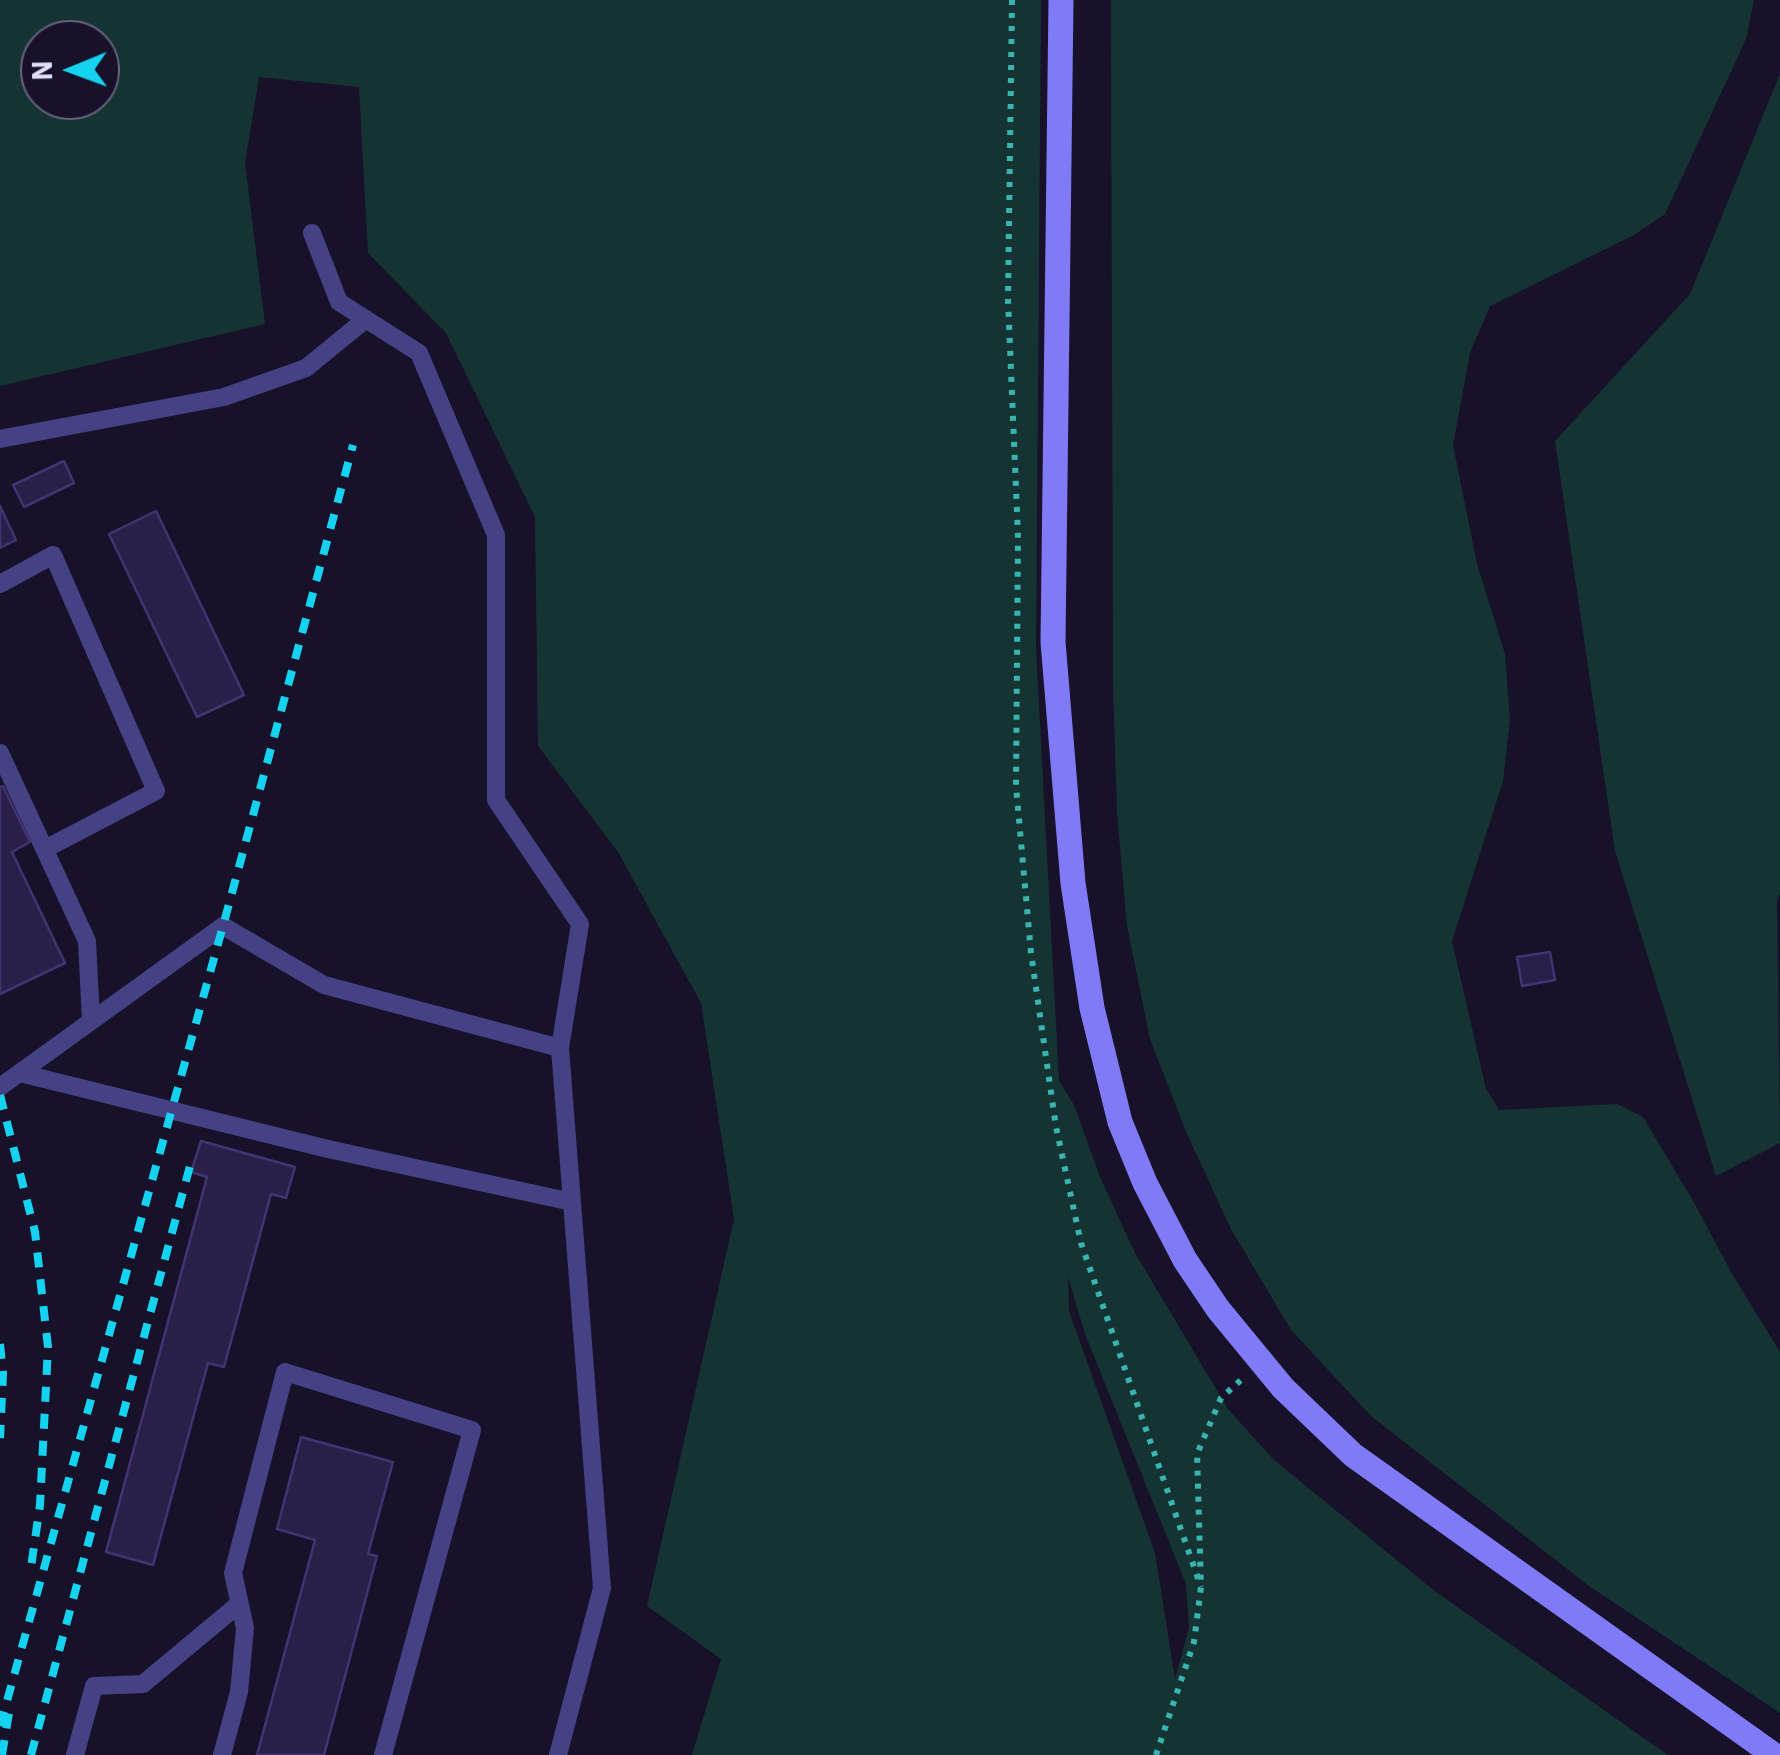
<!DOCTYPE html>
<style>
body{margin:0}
#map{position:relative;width:1780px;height:1755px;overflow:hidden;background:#171229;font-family:"IBM Plex Sans",sans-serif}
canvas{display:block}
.north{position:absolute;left:20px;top:20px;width:100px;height:100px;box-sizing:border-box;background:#171229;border:2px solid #68637e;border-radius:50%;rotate:269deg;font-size:28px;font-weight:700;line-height:40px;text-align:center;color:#e1ddfd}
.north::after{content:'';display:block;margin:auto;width:35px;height:45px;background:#15d3f0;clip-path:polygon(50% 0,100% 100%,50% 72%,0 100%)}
</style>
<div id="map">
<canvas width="1780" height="1755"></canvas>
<div class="north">N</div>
</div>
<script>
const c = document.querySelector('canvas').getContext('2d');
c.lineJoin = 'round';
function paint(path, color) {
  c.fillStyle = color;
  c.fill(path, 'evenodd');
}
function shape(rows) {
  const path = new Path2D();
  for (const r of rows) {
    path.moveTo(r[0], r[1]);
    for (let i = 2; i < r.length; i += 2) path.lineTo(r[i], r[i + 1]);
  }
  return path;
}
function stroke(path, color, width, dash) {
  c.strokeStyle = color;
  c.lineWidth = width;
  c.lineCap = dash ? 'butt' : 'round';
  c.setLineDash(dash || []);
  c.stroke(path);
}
const green = shape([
 [0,0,1041,0,1036,648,1059,1081,1074,1105,1100,1177,1135,1253,1228,1409,1274,1460,1436,1592,1668,1755,692,1755,721,1659,647,1606,734,1219,701,1003,618,852,538,746,535,517,446,333,368,253,359,87,259,77,245,163,265,324,0,386],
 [40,40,100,40,100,100,40,100],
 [1068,1277,1085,1334,1186,1584,1189,1628,1175,1679,1155,1553,1069,1311],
 [1111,0,1754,0,1746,39,1665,214,1634,235,1490,306,1470,353,1453,445,1477,564,1505,654,1510,720,1503,781,1452,941,1486,1089,1499,1110,1617,1104,1643,1117,1696,1206,1732,1274,1780,1352,1780,1713,1589,1586,1371,1416,1291,1330,1231,1229,1187,1134,1150,1039,1127,926,1117,813,1113,687],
 [1780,74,1780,893,1777,901,1780,1143,1716,1176,1615,851,1555,441,1690,294]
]);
const building = shape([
 [64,461,74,483,24,507,13,485,64,461],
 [0,506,16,540,0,548,0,506],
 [156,511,244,695,197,717,109,534,156,511],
 [3,786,30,842,12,852,65,963,0,994,0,787,3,786],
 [1550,952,1555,980,1522,986,1517,957,1550,952],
 [201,1141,295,1167,286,1198,271,1194,224,1367,208,1363,153,1565,106,1552,207,1177,191,1172,201,1141],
 [301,1437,393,1462,368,1554,377,1556,324,1755,257,1755,315,1540,277,1529,301,1437]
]);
const path = shape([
 [1012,0,1008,299,1018,536,1016,786,1031,953,1056,1127,1081,1243,1201,1587],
 [1156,1755,1194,1642,1201,1587,1197,1454,1221,1398,1241,1380]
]);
const service = shape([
 [0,439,224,397,306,368,366,319],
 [0,584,53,555,156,791,45,849],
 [0,753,87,941,91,1021],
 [20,1073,328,1149,572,1202],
 [0,1087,223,926,324,985,560,1048,580,924,496,800,496,535,419,353,339,302,312,233],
 [75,1755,94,1686,143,1684,239,1604],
 [222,1755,239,1692,245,1628,233,1573,285,1372,472,1430,383,1755],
 [558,1755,602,1588,560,1048]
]);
const secondary = shape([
 [1061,0,1053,642,1073,883,1092,1008,1120,1122,1145,1183,1185,1260,1218,1309,1283,1388,1353,1455,1774,1755]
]);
const rail = shape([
 [0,1095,35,1232,48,1347,40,1505,30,1574],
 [0,1344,3,1374,0,1438],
 [0,1726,223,926,353,445],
 [2,1755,9,1713],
 [31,1755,190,1166]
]);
paint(green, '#163333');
paint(building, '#292049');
stroke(building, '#423373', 2.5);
stroke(path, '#39b5b1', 6, [5, 8]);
stroke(service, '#454185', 18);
stroke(secondary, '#817af7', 25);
stroke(rail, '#15d3f0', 8, [15, 12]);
</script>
